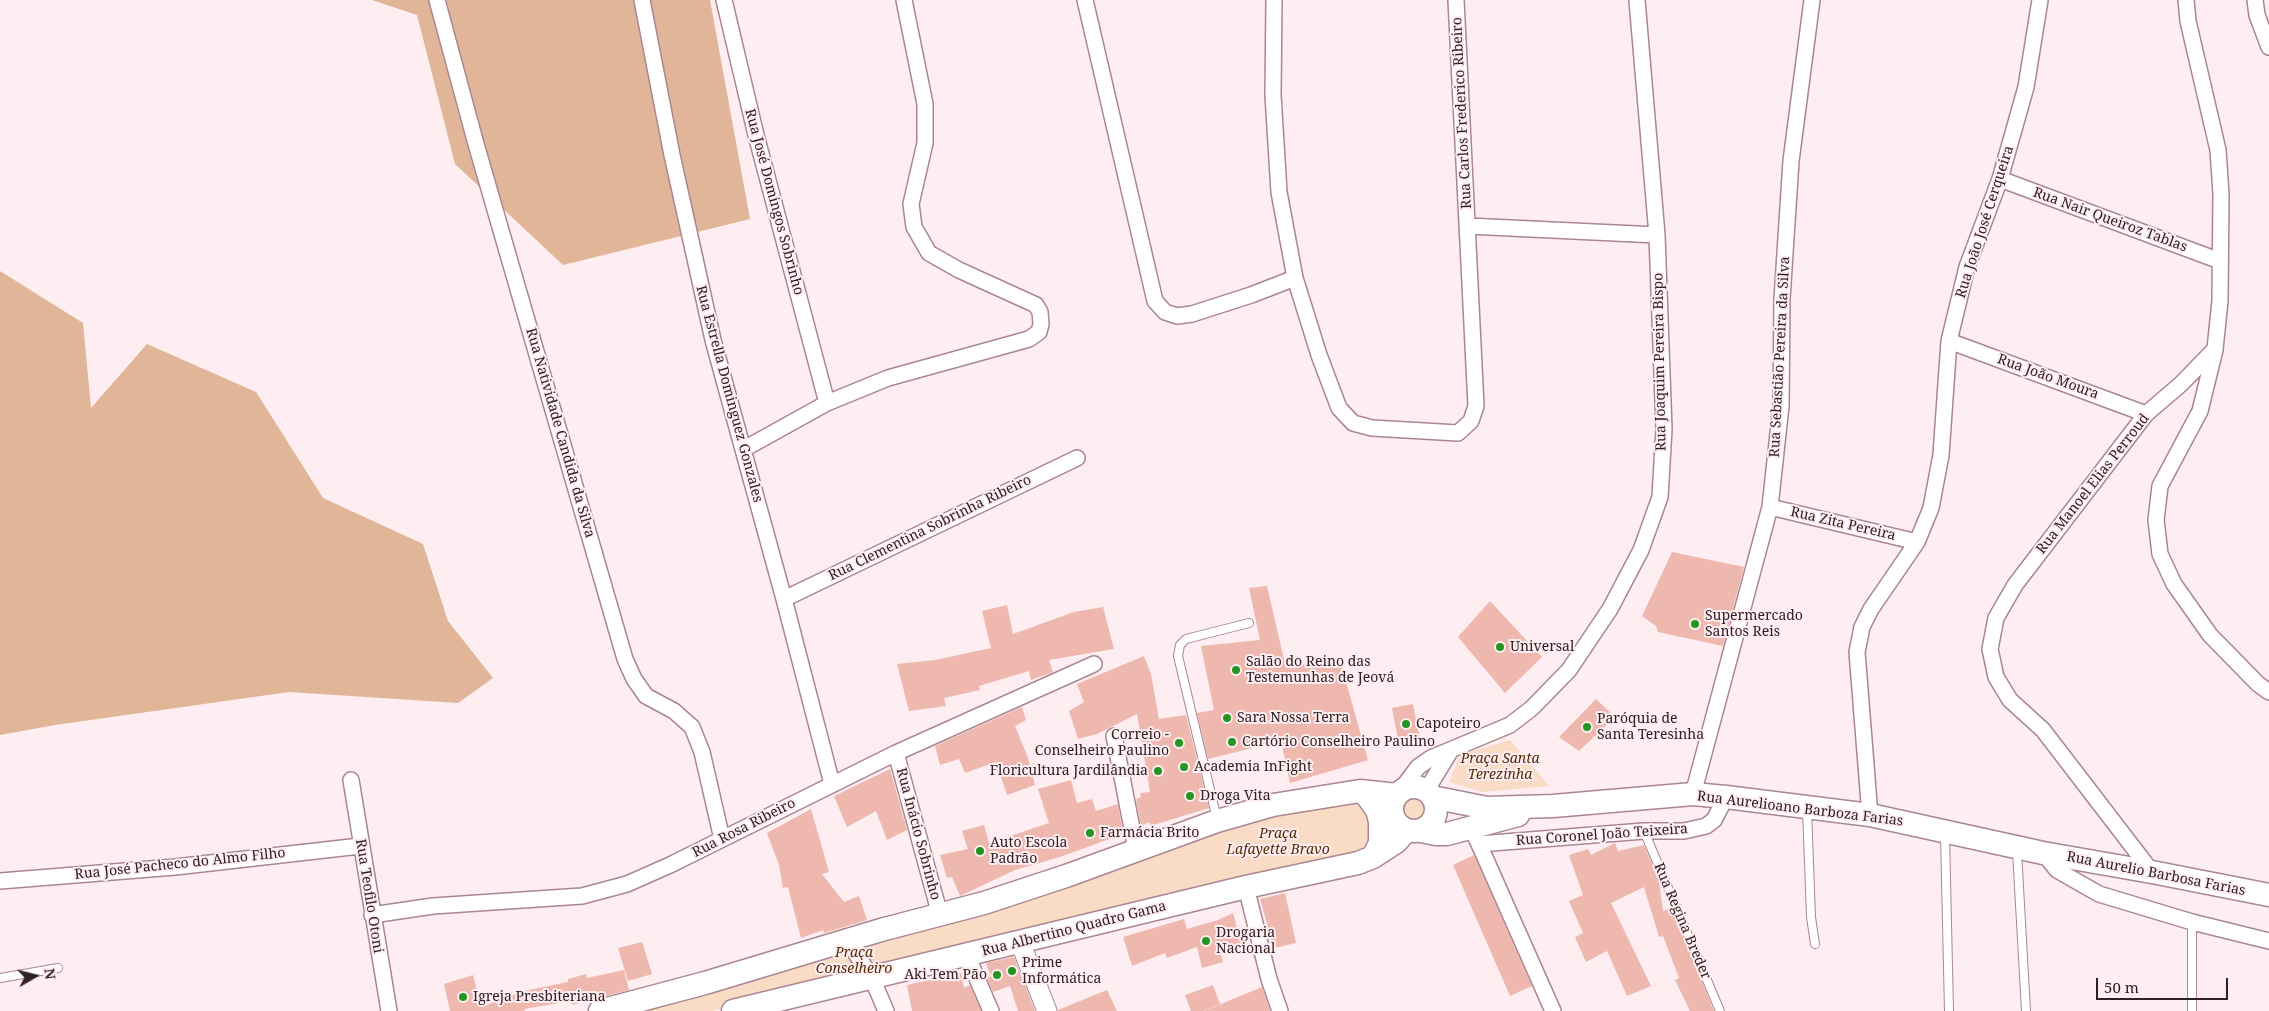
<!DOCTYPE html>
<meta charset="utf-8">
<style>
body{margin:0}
#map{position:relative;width:2269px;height:1011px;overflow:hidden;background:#feedf1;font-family:"Noto Serif",serif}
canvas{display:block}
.north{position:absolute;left:10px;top:951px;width:50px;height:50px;-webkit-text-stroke:4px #feedf1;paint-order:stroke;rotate:82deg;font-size:14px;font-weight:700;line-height:20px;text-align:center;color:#2f2024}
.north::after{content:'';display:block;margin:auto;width:18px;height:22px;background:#2f2024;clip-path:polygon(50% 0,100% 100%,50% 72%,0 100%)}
.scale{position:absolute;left:2096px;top:978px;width:132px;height:22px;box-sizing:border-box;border:2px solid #2f2024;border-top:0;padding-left:6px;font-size:15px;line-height:18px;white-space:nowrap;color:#2f2024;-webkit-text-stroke:4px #feedf1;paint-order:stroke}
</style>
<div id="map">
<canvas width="2269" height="1011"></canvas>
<div class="north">N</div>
<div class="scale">50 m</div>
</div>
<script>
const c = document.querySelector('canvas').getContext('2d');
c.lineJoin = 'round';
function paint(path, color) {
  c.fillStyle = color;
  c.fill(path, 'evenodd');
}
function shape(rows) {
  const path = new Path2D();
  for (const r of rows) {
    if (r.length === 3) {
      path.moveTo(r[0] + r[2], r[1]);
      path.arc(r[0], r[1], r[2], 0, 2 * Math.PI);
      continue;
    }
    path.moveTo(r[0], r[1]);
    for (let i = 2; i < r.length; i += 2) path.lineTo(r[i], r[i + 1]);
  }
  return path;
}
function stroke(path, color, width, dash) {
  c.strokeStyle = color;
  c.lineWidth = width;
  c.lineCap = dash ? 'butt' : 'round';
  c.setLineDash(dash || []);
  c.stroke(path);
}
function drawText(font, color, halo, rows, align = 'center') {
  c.font = font + ' "Noto Serif",serif';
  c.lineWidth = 4;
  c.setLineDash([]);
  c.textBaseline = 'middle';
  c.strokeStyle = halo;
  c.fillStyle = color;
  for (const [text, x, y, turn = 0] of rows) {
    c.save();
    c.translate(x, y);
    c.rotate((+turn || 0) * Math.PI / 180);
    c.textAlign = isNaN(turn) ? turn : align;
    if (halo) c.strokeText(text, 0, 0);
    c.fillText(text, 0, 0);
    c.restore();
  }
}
const green = shape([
 [1510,740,1549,786,1482,792,1449,782,1460,755],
 [1413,810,14],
 [1364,796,1374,825,1368,850,762,997,713,1011,632,1011,1219,828]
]);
const forest = shape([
 [372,0,710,0,750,219,563,265,455,164,417,15],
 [0,271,83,323,91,408,147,344,256,392,323,498,423,544,448,621,493,678,458,703,289,692,55,725,0,735]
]);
const building = shape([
 [1672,552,1744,567,1723,646,1658,632,1656,626,1642,616],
 [1267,586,1286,668,1339,657,1368,760,1290,783,1281,741,1208,759,1197,713,1214,710,1201,646,1260,640,1249,588],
 [1490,601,1542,657,1505,693,1458,637],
 [1007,605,1013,634,1074,612,1103,607,1114,649,1049,660,1053,672,1031,680,1029,671,979,686,980,690,944,698,946,706,909,711,897,664,935,660,991,648,982,611],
 [1144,656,1151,674,1159,719,1186,715,1209,808,1150,826,1149,822,1141,826,1136,799,1141,797,1140,793,1150,792,1137,714,1097,734,1078,739,1069,711,1084,702,1077,684],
 [1596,699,1615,717,1579,751,1559,737],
 [1413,704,1420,740,1399,744,1392,708],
 [1022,707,1026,720,1015,726,1028,758,1035,785,1007,795,996,762,965,773,959,759,940,765,935,746],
 [890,769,907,830,887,840,876,811,847,827,834,796],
 [1071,780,1077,803,1092,799,1096,811,1118,804,1123,834,1060,857,1015,870,960,896,952,877,947,878,940,855,968,849,962,831,984,825,989,843,1049,823,1038,789],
 [811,809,829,872,822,874,844,902,859,896,867,920,824,933,823,930,801,938,788,887,783,888,779,865,767,833],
 [1615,843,1618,851,1644,845,1659,881,1663,911,1671,908,1714,1011,1690,1011,1675,980,1679,978,1663,936,1659,937,1644,887,1611,903,1651,986,1627,996,1607,951,1586,962,1575,937,1583,933,1569,901,1583,895,1569,855,1588,849,1591,855],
 [1474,855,1532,986,1510,996,1453,865],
 [1285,893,1296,943,1274,948,1260,899],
 [1233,913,1242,946,1221,954,1223,962,1202,968,1197,947,1167,958,1165,953,1132,966,1123,937,1184,919,1187,929,1218,920],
 [642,942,652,974,628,981,618,948],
 [1014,957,1035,1011,1018,1011,1010,986,993,992,987,978,991,977,986,963],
 [624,970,629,990,572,1005,571,1001,524,1009,525,1011,450,1011,444,984,473,975,481,1007,524,991,568,982,568,979,586,974,587,978],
 [961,973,964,988,970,985,981,1011,912,1011,907,985],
 [1213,985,1220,1004,1203,1011,1191,1011,1185,995],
 [1262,987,1270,1011,1204,1011],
 [1107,990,1117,1011,1058,1011,1058,1010]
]);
const service = shape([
 [1807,809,1811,917,1815,944],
 [1217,819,1178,656,1180,645,1186,639,1249,623],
 [1644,831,1720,1011],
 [1945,834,1949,1011],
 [2017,851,2026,1011],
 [2192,922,2192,1011],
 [0,978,58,968]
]);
const minor = shape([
 [437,0,476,144,625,659,634,679,646,696,674,711,692,727,702,752,722,839],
 [642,0,672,155,713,340,784,599,832,784],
 [724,0,756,135,827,403],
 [1085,0,1155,301,1165,312,1177,316,1192,314,1251,295,1295,278],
 [1274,0,1273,95,1279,192,1295,278,1319,355,1339,408,1353,423,1372,428,1458,433,1471,421,1476,406,1456,0],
 [2255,0,2257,15,2269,47],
 [2000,179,2220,261],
 [1468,226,1657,235],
 [1949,341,2146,414],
 [2215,350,2200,411,2160,486,2156,520,2160,554,2174,584,2210,635,2258,684,2269,692],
 [744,449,827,403,888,378,1029,339,1039,332,1041,324,1040,312,1036,305,959,270,929,253,914,227,911,204,925,143,925,104,904,0],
 [1770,507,1917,542],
 [784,599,1077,458],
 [1114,736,1136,849],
 [896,753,940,915],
 [351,780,389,1011],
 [1400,791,1418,767,1431,758,1510,725,1532,708,1569,670,1610,609,1641,550,1660,497,1664,429,1657,235,1637,0],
 [1426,791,1451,750],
 [1693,794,1770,507,1781,406,1782,299,1791,161,1812,0],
 [1870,815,1857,652,1862,627,1871,609,1917,542,1931,508,1941,455,1949,341,1967,267,2000,179,2026,87,2040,0],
 [1471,828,1479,844,1644,831,1684,831,1706,826,1714,820,1726,797],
 [1479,844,1553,1011],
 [2043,853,2057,870,2099,894,2192,922,2269,941],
 [2152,872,2043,730,2010,700,1996,677,1990,649,1996,618,2015,585,2146,414,2181,384,2215,349,2220,301,2221,194,2218,150,2188,21,2186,0],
 [0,881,175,867,360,846],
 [1246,887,1269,979,1280,1011],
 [372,915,433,906,582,896,627,884,670,865,896,753,1094,664],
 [847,940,872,978,886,1011],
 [967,955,991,1011]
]);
const tertiary = shape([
 [1020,942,1047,1011]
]);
const primary = shape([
 [1414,809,22],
 [1360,791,1367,796,1377,810,1380,821,1380,843,1373,857],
 [1432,797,1487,808,1553,806,1693,794,1726,797,1870,815,2043,853,2152,872,2269,895],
 [1421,831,1436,834,1447,834,1518,815],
 [600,1011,705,983,881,930,984,903,1066,876,1217,821,1273,805,1360,791,1397,795],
 [733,1011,1246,887,1358,863,1373,857,1396,842,1406,831]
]);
const markers = [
 [1695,624,5,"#239522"],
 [1500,647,5,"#239522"],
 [1236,670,5,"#239522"],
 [1227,718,5,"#239522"],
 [1406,724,5,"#239522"],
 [1587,727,5,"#239522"],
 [1232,742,5,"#239522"],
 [1179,743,5,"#239522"],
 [1184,767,5,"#239522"],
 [1158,771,5,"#239522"],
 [1190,796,5,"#239522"],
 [1090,833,5,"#239522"],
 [980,851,5,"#239522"],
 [1206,941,5,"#239522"],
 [1012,971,5,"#239522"],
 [997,975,5,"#239522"],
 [463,997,5,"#239522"]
];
const streetNames = [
 ["Rua Carlos Frederico Ribeiro",1462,113,-93],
 ["Rua José Domingos Sobrinho",774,202,75],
 ["Rua Nair Queiroz Tablas",2110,220,20],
 ["Rua João José Cerqueira",1985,222,-72],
 ["Rua Sebastião Pereira da Silva",1780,357,-87],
 ["Rua Joaquim Pereira Bispo",1660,362,-91],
 ["Rua João Moura",2048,377,20],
 ["Rua Estrella Dominguez Gonzales",729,394,75],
 ["Rua Natividade Candida da Silva",560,433,74],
 ["Rua Manoel Elias Perroud",2093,484,-52],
 ["Rua Zita Pereira",1843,524,13],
 ["Rua Clementina Sobrinha Ribeiro",930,528,-26],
 ["Rua Aurelioano Barboza Farias",1800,809,7],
 ["Rua Rosa Ribeiro",744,828,-27],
 ["Rua Inácio Sobrinho",918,834,75],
 ["Rua Coronel João Teixeira",1602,835,-4],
 ["Rua José Pacheco do Almo Filho",180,864,-6],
 ["Rua Aurelio Barbosa Farias",2156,874,11],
 ["Rua Teofilo Otoni",369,896,81],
 ["Rua Regina Breder",1682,921,67],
 ["Rua Albertino Quadro Gama",1074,929,-14]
];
const poiNames = [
 ["Supermercado",1705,616],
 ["Santos Reis",1705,632],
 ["Universal",1510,647],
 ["Salão do Reino das",1246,662],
 ["Testemunhas de Jeová",1246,678],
 ["Sara Nossa Terra",1237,718],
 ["Paróquia de",1597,719],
 ["Santa Teresinha",1597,735],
 ["Capoteiro",1416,724],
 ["Correio -",1169,735,"right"],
 ["Conselheiro Paulino",1169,751,"right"],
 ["Cartório Conselheiro Paulino",1242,742],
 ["Academia InFight",1194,767],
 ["Floricultura Jardilândia",1148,771,"right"],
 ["Droga Vita",1200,796],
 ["Farmácia Brito",1100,833],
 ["Auto Escola",990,843],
 ["Padrão",990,859],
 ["Drogaria",1216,933],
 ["Nacional",1216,949],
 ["Prime",1022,963],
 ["Informática",1022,979],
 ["Aki Tem Pão",987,975,"right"],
 ["Igreja Presbiteriana",473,997]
];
const parkNames = [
 ["Praça Santa",1500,759],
 ["Terezinha",1500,775],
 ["Praça",1278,834],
 ["Lafayette Bravo",1278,850],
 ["Praça",854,953],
 ["Conselheiro",854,969]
];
paint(green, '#fadcc6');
paint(forest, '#e1b698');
paint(building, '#eeb8af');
stroke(service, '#ab8690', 10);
stroke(minor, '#ab8690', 18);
stroke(tertiary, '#ab8690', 21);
stroke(primary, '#ab8690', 25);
stroke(service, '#fff', 8);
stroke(minor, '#fff', 15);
stroke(tertiary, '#fff', 19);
stroke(primary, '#fff', 22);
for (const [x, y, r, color] of markers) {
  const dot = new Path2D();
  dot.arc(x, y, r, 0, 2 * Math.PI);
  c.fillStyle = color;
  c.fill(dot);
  stroke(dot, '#feedf1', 2);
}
drawText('14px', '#2f2024', '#feedf1', streetNames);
drawText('14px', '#2f2024', '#feedf1', poiNames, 'left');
drawText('italic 14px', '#532b05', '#feedf1', parkNames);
</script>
